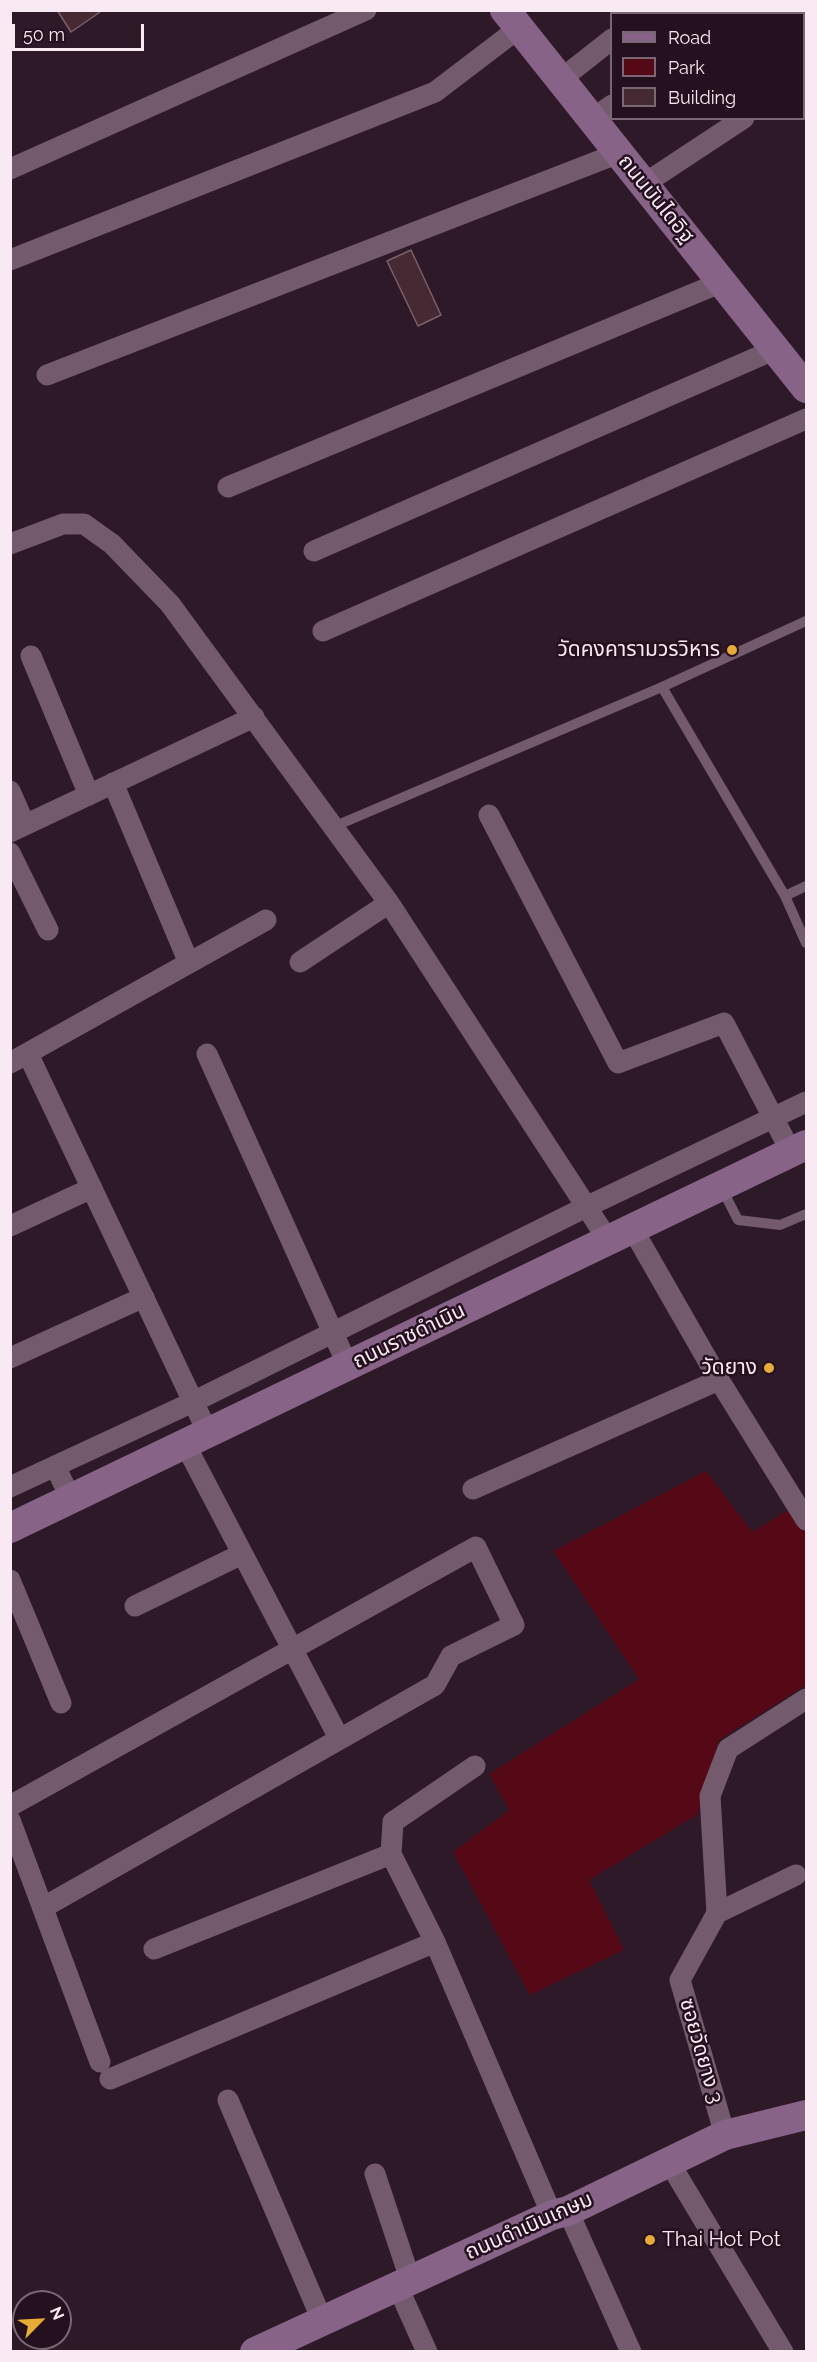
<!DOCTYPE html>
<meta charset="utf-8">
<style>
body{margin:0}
#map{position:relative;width:817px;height:2362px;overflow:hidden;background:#2e1928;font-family:Raleway,sans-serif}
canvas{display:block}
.frame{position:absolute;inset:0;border:12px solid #f8e9f3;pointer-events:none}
.legend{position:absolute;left:610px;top:12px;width:195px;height:108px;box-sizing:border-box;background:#24101f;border:2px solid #796774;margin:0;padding:8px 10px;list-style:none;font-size:18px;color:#f8e9f3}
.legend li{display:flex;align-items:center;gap:12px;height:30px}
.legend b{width:30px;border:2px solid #796774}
.north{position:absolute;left:12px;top:2290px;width:60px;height:60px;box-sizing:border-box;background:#24101f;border:2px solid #796774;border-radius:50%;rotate:66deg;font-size:16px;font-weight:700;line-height:24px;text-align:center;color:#f8e9f3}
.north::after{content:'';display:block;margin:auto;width:21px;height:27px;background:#e6ac36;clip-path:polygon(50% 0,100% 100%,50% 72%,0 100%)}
.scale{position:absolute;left:12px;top:24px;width:132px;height:27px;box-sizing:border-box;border:3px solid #f8e9f3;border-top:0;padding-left:8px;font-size:18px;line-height:21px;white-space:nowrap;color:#f8e9f3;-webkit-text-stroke:4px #24101f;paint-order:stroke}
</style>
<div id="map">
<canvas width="817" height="2362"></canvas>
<div class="frame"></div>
<ul class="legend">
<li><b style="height:8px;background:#866387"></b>Road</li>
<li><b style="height:16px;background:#550815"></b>Park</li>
<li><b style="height:16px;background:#452a33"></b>Building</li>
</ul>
<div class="north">N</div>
<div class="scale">50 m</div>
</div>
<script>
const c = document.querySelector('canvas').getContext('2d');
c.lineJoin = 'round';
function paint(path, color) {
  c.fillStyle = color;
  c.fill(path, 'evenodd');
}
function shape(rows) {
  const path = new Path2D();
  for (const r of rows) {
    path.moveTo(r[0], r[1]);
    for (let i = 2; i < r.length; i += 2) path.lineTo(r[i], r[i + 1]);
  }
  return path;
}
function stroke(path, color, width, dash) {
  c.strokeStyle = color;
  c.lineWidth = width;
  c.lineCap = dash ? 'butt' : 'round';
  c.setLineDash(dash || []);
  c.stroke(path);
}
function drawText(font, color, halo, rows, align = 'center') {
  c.font = font + ' Raleway,"Noto Sans Thai",sans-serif';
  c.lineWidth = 5;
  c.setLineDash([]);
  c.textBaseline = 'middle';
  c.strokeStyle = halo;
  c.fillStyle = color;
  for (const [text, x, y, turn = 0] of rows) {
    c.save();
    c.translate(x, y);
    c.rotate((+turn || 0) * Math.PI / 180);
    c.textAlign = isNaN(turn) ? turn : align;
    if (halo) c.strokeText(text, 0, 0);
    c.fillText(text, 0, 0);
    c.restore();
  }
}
const green = shape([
 [706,1471,752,1532,790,1509,806,1535,806,1685,719,1740,697,1815,589,1880,624,1950,530,1995,453,1852,509,1810,489,1774,639,1679,553,1551]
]);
const building = shape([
 [57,10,103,10,71,32,57,10],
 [411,250,441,315,418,326,387,261,411,250]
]);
const lane = shape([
 [662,687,806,621],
 [333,827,662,687,785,896,806,943],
 [785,896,806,886],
 [722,1189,738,1220,780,1225,806,1214]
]);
const street = shape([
 [643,14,647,10],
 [560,80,612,39],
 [592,119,612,105],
 [10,169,366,10],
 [644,184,744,118],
 [10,260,435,92,519,28],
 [47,375,619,153],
 [228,487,722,282],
 [10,544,63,524,84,524,112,544,170,604,389,903,608,1240],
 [314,551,776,349],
 [323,631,806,419],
 [31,656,89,795],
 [113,783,189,963],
 [10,791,25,825],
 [489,815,618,1063,724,1023,791,1152],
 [10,832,254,717],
 [10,853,48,930],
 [300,962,389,903],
 [28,1054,208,1433],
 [207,1054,348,1366],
 [10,1063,266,920],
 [10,1226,92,1188],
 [632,1228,719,1380,806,1520],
 [10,1358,144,1297],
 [185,1444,339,1738],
 [55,1466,71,1499],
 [10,1487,193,1402,586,1207,806,1102],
 [473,1489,719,1380],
 [10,1580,61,1703],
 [135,1606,242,1554],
 [475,1766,393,1822,391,1854,435,1942,552,2215],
 [10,1806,476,1547,514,1625,451,1656,435,1685,44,1907],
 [10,1820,100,2062],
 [717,1913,796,1875],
 [154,1949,391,1854],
 [110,2079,435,1942],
 [228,2100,322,2320],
 [725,2135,680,1980,717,1913,710,1796,728,1749,806,1699],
 [669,2162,783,2352],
 [375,2174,410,2279],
 [568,2211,631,2352],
 [397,2285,427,2352]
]);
const secondary = shape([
 [505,10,806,388],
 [10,1528,806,1145],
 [255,2352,552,2215,568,2211,725,2135,806,2115]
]);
const markers = [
 [732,650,6,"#e6ac36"],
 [769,1368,6,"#e6ac36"],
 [650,2240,6,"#e6ac36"]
];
const streetNames = [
 ["ถนนบันไดอิฐ",656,199,51],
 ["ถนนราชดำเนิน",409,1336,-26],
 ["ซอยวัดยาง 3",701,2051,74],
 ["ถนนดำเนินเกษม",529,2226,-24]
];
const poiNames = [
 ["วัดคงคารามวรวิหาร",720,650],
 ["วัดยาง",757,1368],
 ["Thai Hot Pot",662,2240,"left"]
];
paint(green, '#550815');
paint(building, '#452a33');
stroke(building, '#7d5f69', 1.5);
stroke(lane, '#735a6c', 10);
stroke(street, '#735a6c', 21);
stroke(secondary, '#866387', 30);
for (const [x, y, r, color] of markers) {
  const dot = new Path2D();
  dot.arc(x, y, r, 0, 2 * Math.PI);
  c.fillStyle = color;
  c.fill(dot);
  stroke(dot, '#24101f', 2);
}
drawText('21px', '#f8e9f3', '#24101f', streetNames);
drawText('21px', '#f8e9f3', '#24101f', poiNames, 'right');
</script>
